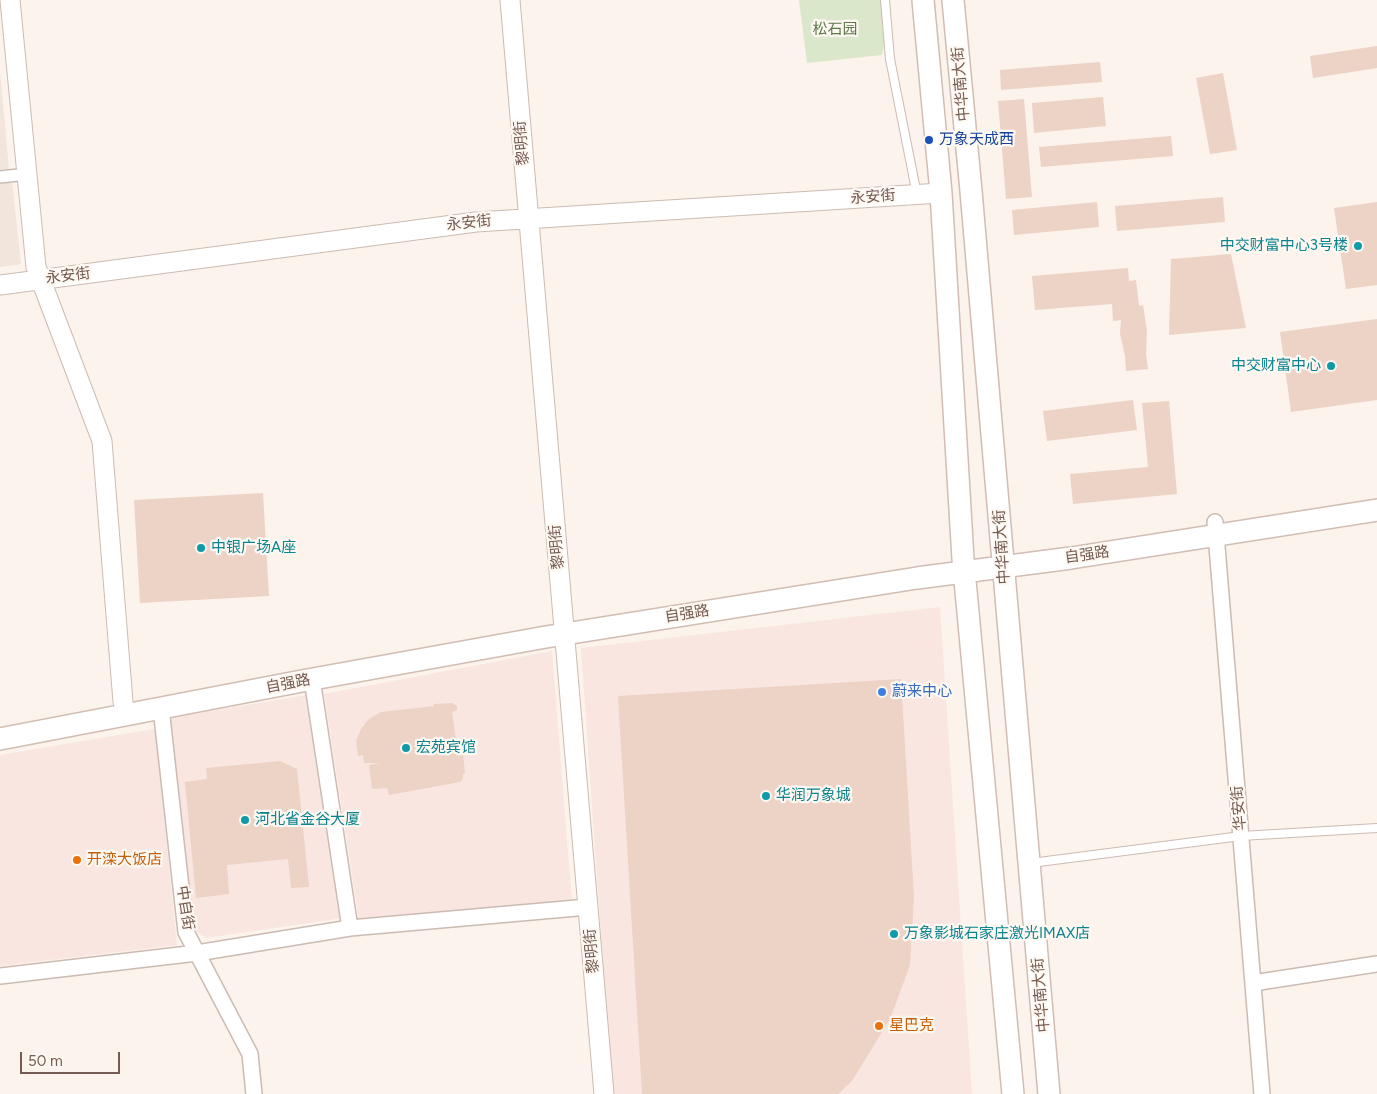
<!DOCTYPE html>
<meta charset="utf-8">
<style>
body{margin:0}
#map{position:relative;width:1377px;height:1094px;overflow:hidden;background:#fbf3ec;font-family:Figtree,sans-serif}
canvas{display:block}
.scale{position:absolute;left:20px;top:1052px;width:100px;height:22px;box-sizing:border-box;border:2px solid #745a51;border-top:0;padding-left:6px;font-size:15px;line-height:18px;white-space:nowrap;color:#745a51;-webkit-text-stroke:4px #fdf8f2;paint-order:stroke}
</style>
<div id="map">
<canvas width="1377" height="1094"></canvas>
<div class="scale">50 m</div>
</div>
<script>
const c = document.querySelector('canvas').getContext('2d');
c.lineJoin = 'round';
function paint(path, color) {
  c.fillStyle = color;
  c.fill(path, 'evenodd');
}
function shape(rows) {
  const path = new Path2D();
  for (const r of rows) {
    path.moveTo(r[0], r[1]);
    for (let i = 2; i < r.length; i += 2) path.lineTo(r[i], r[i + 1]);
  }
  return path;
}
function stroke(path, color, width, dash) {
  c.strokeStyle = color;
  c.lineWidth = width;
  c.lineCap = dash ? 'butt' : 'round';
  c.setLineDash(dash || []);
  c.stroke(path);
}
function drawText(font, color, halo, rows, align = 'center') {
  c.font = font + ' Figtree,"Noto Sans SC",sans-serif';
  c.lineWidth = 4.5;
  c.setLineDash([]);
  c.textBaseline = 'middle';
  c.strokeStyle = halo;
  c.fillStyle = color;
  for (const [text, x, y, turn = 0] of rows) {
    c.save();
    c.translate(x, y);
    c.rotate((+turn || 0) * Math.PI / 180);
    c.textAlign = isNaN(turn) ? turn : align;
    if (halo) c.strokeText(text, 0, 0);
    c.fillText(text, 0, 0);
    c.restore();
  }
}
const residential = shape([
 [0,71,9,169,0,170],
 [12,182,21,264,0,267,0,184]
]);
const commercial = shape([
 [940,607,972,1094,612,1094,581,648],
 [552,651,572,903,359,920,324,694],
 [307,695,343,918,206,938,191,928,169,718],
 [155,729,177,945,0,966,0,755]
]);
const green = shape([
 [799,0,881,0,884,44,882,55,807,63]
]);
const building = shape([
 [1377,46,1377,68,1313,78,1310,56],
 [1100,62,1102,82,1001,90,1000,70],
 [1223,73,1237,150,1210,154,1196,78],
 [1103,97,1106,126,1034,133,1032,103],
 [1024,99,1032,197,1006,199,998,101],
 [1171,136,1173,156,1041,167,1039,147],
 [1223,197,1225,222,1117,231,1115,206],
 [1097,202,1099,227,1014,235,1012,210],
 [1377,202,1377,285,1346,289,1334,208],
 [1231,254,1246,328,1169,335,1171,259],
 [1128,268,1129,281,1136,280,1139,306,1143,305,1147,331,1146,354,1148,369,1126,371,1125,356,1120,334,1121,320,1113,321,1112,304,1035,310,1032,276],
 [1377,319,1377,400,1291,412,1280,332],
 [1133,400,1137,430,1047,441,1043,411],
 [1169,401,1177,494,1073,504,1070,474,1148,467,1142,403],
 [263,493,269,596,140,603,134,500],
 [901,679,914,897,910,965,890,1019,852,1081,838,1094,642,1094,618,696],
 [452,703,457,706,457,710,452,712,456,740,455,742,456,754,463,754,465,773,463,774,463,779,460,782,389,795,387,788,372,789,369,765,380,763,364,763,363,755,358,756,356,741,361,729,369,719,381,712,434,706,434,704],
 [280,761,297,769,309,887,291,888,288,859,227,865,229,894,196,898,185,782,207,779,206,768]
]);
const service = shape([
 [885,0,890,59,917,195],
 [1031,863,1241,836,1377,828]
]);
const pedestrian = shape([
 [0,177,27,174]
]);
const minor = shape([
 [1215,522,1262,1094],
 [312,679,350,928],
 [161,708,186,932,250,1054,254,1094],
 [0,976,197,953,350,928,588,907],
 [1253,983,1377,964]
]);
const tertiary = shape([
 [10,0,36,267,102,441,123,702],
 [510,0,604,1094],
 [0,285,476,222,941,193]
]);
const secondary = shape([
 [923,0,941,193,963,559,1013,1094],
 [953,0,971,191,1049,1094],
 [0,739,302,681,546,637,917,578,1071,558,1377,510]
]);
const markers = [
 [929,140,5,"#1a4fb4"],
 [1358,246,5,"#0f9aa8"],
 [1331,366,5,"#0f9aa8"],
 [201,548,5,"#0f9aa8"],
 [882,692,5,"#3f7fe0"],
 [406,748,5,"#0f9aa8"],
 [766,796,5,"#0f9aa8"],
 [245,820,5,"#0f9aa8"],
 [77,860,5,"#e8710a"],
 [894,934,5,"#0f9aa8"],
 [879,1026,5,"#e8710a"]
];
const parkNames = [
 ["松石园",835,30]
];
const streetNames = [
 ["中华南大街",961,84,-95],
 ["黎明街",522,143,-95],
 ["永安街",873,197,-4],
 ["永安街",469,223,-6],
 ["永安街",68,276,-7],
 ["黎明街",557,547,-95],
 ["中华南大街",1002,547,-94],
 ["自强路",1087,555,-8],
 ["自强路",687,614,-9],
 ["自强路",288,684,-11],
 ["华安街",1239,808,-95],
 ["中自街",185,908,81],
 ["黎明街",592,951,-95],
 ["中华南大街",1041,995,-95]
];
const transitNames = [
 ["万象天成西",939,140]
];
const cultureNames = [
 ["中交财富中心3号楼",1348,246,"right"],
 ["中交财富中心",1321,366,"right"],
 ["中银广场A座",211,548],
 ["宏苑宾馆",416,748],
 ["华润万象城",776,796],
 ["河北省金谷大厦",255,820],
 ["万象影城石家庄激光IMAX店",904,934]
];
const shopNames = [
 ["蔚来中心",892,692]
];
const foodNames = [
 ["开滦大饭店",87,860],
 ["星巴克",889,1026]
];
paint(residential, '#f2e5db');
paint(commercial, '#f9e6e1');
paint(green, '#dae7cb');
paint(building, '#edd2c6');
stroke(service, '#ccbbb2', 10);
stroke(pedestrian, '#ccbbb2', 14);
stroke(minor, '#ccbbb2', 18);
stroke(tertiary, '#ccbbb2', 21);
stroke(secondary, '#d1bdb3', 24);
stroke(service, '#fff', 8);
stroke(pedestrian, '#fff', 11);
stroke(minor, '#fff', 15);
stroke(tertiary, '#fff', 19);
stroke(secondary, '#fff', 21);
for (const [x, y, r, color] of markers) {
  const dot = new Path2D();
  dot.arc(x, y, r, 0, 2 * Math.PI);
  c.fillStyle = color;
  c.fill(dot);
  stroke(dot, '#fdf8f2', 2);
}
drawText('15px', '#5d784a', '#fdf8f2', parkNames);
drawText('15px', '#745a51', '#fdf8f2', streetNames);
drawText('15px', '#164399', '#fdf8f2', transitNames, 'left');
drawText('15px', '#0d838f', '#fdf8f2', cultureNames, 'left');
drawText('15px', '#366cbe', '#fdf8f2', shopNames, 'left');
drawText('15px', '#c56008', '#fdf8f2', foodNames, 'left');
</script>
